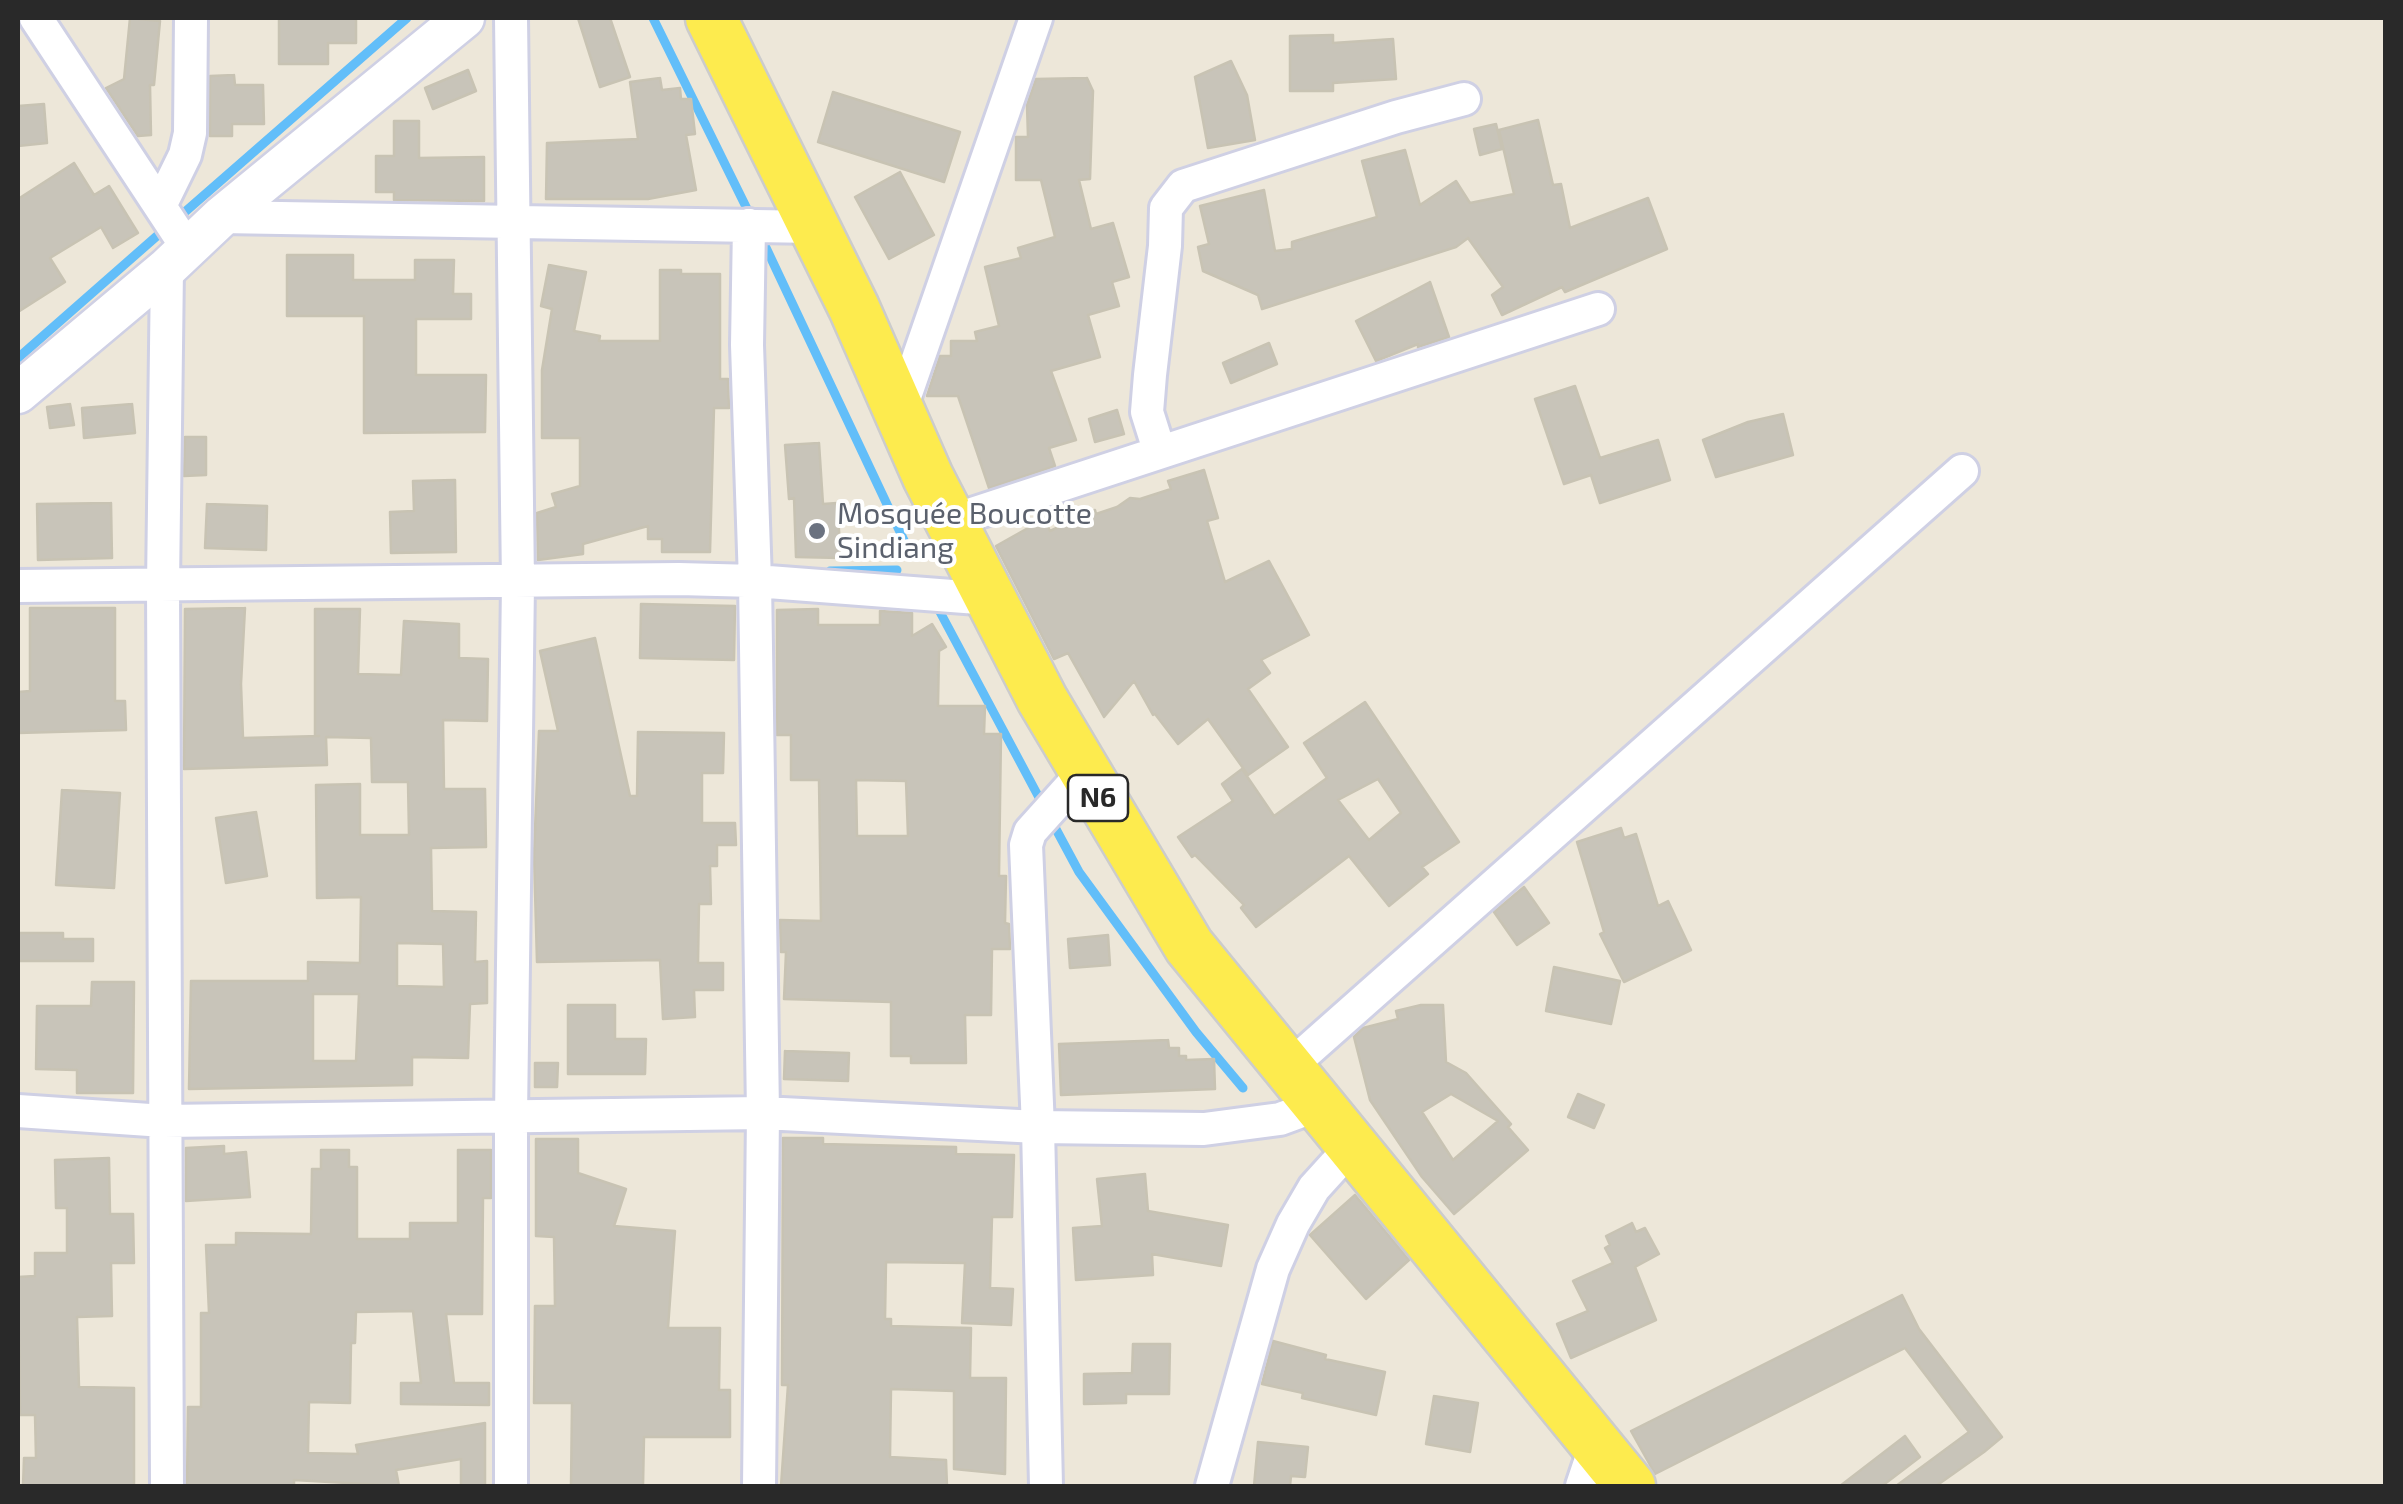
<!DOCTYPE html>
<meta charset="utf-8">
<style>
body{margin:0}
#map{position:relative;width:2403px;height:1504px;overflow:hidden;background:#ede7d9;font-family:"Exo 2",sans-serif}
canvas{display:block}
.frame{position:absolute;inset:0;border:20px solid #292929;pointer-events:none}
</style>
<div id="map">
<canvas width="2403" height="1504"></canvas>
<div class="frame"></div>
</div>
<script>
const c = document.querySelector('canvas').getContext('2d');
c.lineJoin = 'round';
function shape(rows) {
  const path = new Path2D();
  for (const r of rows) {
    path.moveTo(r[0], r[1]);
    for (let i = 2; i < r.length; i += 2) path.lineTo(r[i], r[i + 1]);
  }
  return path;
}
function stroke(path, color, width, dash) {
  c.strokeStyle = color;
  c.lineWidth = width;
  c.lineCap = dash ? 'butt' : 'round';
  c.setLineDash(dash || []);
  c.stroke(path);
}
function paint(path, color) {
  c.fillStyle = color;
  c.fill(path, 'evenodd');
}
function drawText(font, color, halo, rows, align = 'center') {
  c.font = font + ' "Exo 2",sans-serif';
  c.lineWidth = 8;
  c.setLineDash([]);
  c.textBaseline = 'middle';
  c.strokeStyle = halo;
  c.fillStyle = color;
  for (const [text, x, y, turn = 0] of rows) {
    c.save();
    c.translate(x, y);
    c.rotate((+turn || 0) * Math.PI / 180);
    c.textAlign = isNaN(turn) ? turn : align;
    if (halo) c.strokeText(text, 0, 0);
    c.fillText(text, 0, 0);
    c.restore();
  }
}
const stream = shape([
 [653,18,751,217],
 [178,218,407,18],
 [760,235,909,551],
 [18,358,166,228],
 [830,571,897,570],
 [940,612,1043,805],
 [1050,818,1079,872,1196,1032,1243,1088]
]);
const building = shape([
 [130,18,160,21,154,85,150,85,151,135,138,136,106,88,124,79,130,18],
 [279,18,356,18,356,43,328,43,328,64,279,64,279,18],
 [578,18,610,18,630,77,600,87,578,18],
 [1333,35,1333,43,1393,39,1396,79,1333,83,1333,91,1290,91,1290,36,1333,35],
 [1231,61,1247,95,1255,140,1208,148,1195,77,1231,61],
 [468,70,476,91,433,109,425,88,468,70],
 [234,75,235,85,263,85,264,124,232,124,232,136,210,136,210,76,234,75],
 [660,78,662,90,680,88,681,99,691,99,695,134,686,135,696,190,648,199,546,199,547,143,638,139,630,82,660,78],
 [1087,78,1093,91,1090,179,1079,180,1091,229,1113,223,1129,277,1112,282,1119,306,1088,315,1100,357,1051,371,1076,440,1049,448,1055,466,989,488,958,396,927,396,928,393,940,356,951,356,951,341,977,341,975,332,999,326,985,267,1021,258,1018,248,1055,237,1041,180,1016,180,1016,137,1028,137,1027,105,1036,79,1087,78],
 [833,92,960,132,944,182,818,142,833,92],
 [44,104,47,143,18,146,18,106,44,104],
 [1538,120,1553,185,1561,184,1570,228,1648,198,1667,249,1565,292,1562,287,1502,315,1492,295,1503,287,1468,238,1456,247,1262,309,1258,295,1203,271,1198,247,1209,244,1200,206,1264,190,1275,251,1292,249,1292,242,1377,217,1362,161,1405,150,1420,205,1456,181,1470,203,1514,194,1499,130,1538,120],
 [394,121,419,121,419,158,484,157,484,201,394,200,394,192,376,192,376,156,394,156,394,121],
 [1496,124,1502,149,1480,155,1474,129,1496,124],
 [74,163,94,195,109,186,138,233,113,248,101,227,50,258,65,282,18,312,18,199,74,163],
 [900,172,934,235,889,259,855,197,900,172],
 [287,255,353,255,353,280,415,280,415,260,454,260,453,294,471,294,471,319,416,319,416,375,486,375,485,432,364,433,364,316,287,316,287,255],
 [549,265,586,272,574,331,600,336,599,341,660,341,660,270,681,270,681,274,720,274,720,379,728,379,729,408,714,408,710,552,662,552,662,539,648,539,648,526,583,544,583,554,538,560,537,513,556,507,552,494,580,486,580,438,542,438,542,370,552,309,541,306,549,265],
 [1430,282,1449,337,1418,347,1418,344,1376,361,1356,321,1430,282],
 [1269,343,1277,364,1231,383,1223,363,1269,343],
 [1575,386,1600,458,1658,440,1670,480,1600,503,1591,475,1564,484,1535,399,1575,386],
 [70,404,74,425,50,428,47,407,70,404],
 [132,404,135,433,84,438,82,408,132,404],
 [1117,410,1124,434,1095,442,1089,419,1117,410],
 [1783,414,1793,455,1716,477,1703,440,1748,422,1783,414],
 [185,437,206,437,206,475,184,476,185,437],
 [819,443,823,504,837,503,841,558,796,557,794,498,789,499,785,445,819,443],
 [1204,470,1218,518,1207,521,1225,582,1269,561,1309,635,1261,660,1270,673,1248,689,1288,747,1248,775,1208,719,1178,744,1155,714,1153,715,1134,681,1104,717,1068,653,1054,659,996,546,1044,519,1050,531,1095,510,1096,514,1117,507,1130,498,1140,499,1171,489,1168,481,1204,470],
 [455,480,456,552,391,553,390,512,414,511,413,481,455,480],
 [111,503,112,558,38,560,37,504,111,503],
 [207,504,267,506,266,550,205,548,207,504],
 [641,604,735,606,734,660,640,658,641,604],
 [30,608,115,608,115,701,125,701,126,730,18,733,18,692,30,691,30,608],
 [245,608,241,684,243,738,319,736,315,736,315,609,360,609,358,674,401,675,404,621,459,624,459,658,488,659,487,721,443,720,444,789,485,789,486,847,431,848,432,911,476,912,475,962,487,961,487,1003,470,1004,468,1058,412,1057,412,1085,189,1089,191,981,308,981,308,962,360,963,361,897,317,898,316,785,360,784,360,835,409,835,408,782,372,782,371,738,326,737,327,765,184,769,185,609,245,608],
 [397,943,443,944,444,987,397,986,397,943],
 [313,994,359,994,356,1061,313,1061,313,994],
 [818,609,818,625,880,625,880,611,912,613,912,636,932,624,946,647,939,651,938,706,985,706,984,734,1001,734,999,876,1006,876,1005,923,1009,924,1010,949,992,949,991,1015,965,1015,966,1063,911,1063,911,1056,891,1056,891,1002,784,999,786,952,781,952,780,920,821,921,819,780,791,780,791,735,777,735,777,610,818,609],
 [856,780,906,781,908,836,857,836,856,780],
 [595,638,630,796,637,796,638,732,724,733,723,773,702,773,702,823,735,823,736,845,717,845,717,866,710,866,711,904,699,904,698,963,723,963,723,990,694,990,695,1017,663,1019,660,960,537,962,534,855,539,731,558,731,540,651,595,638],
 [1365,702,1459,842,1422,867,1428,874,1389,906,1349,856,1256,927,1241,908,1244,905,1195,855,1192,857,1178,837,1233,801,1222,784,1242,769,1274,816,1327,778,1304,743,1365,702],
 [1378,779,1401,813,1369,840,1338,800,1378,779],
 [62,790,120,793,114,888,56,885,62,790],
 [256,812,267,876,226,883,216,818,256,812],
 [1621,828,1624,838,1636,834,1658,906,1668,901,1691,950,1624,982,1600,934,1604,932,1577,842,1621,828],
 [1524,887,1549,923,1517,945,1494,912,1524,887],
 [18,933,63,933,63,939,93,939,93,961,18,961,18,933],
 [1108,935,1110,965,1070,968,1068,939,1108,935],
 [1554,967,1620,981,1611,1024,1546,1011,1554,967],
 [92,982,134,982,133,1093,77,1093,77,1070,36,1069,37,1006,91,1006,92,982],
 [568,1005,615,1005,615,1039,646,1039,645,1074,568,1074,568,1005],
 [1421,1005,1443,1005,1446,1062,1466,1073,1511,1124,1508,1127,1528,1150,1454,1214,1422,1177,1370,1100,1354,1037,1363,1028,1398,1019,1396,1011,1421,1005],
 [1451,1094,1498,1121,1453,1160,1422,1112,1451,1094],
 [1168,1040,1169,1048,1179,1048,1179,1056,1186,1056,1186,1060,1214,1059,1215,1089,1061,1095,1059,1044,1168,1040],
 [785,1051,849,1053,848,1081,784,1079,785,1051],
 [535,1063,558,1063,557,1087,535,1087,535,1063],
 [1578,1094,1604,1105,1594,1128,1568,1117,1578,1094],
 [783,1138,823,1138,823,1144,956,1147,956,1154,1014,1155,1012,1217,992,1217,990,1288,1013,1289,1011,1325,962,1323,965,1263,886,1262,885,1319,891,1319,891,1326,971,1328,970,1378,1006,1378,1005,1474,954,1469,954,1391,891,1389,890,1457,946,1460,947,1486,781,1486,788,1385,782,1385,783,1138],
 [536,1139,578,1139,578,1173,626,1189,614,1226,675,1231,668,1328,720,1328,719,1390,730,1390,730,1437,644,1437,643,1486,571,1486,572,1403,534,1403,535,1306,555,1306,554,1237,536,1236,536,1139],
 [224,1146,224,1154,246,1152,250,1197,186,1201,186,1148,224,1146],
 [321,1150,349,1150,349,1167,357,1167,357,1239,410,1239,410,1223,458,1223,458,1150,491,1150,491,1198,483,1198,482,1314,446,1314,454,1383,489,1383,489,1405,401,1404,401,1383,421,1383,413,1311,356,1312,355,1343,351,1343,350,1403,309,1402,308,1453,358,1454,356,1445,485,1423,485,1486,461,1486,461,1459,396,1470,399,1486,294,1480,294,1486,187,1486,188,1407,201,1407,201,1313,209,1313,206,1245,236,1245,236,1233,311,1234,312,1169,321,1169,321,1150],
 [109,1158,110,1214,133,1214,134,1263,111,1263,112,1316,77,1317,79,1387,134,1388,134,1486,23,1486,24,1458,36,1458,35,1415,20,1415,18,1277,35,1276,35,1253,67,1253,67,1208,56,1208,55,1160,109,1158],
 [1145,1174,1148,1211,1228,1225,1221,1266,1152,1254,1153,1275,1076,1280,1073,1228,1102,1226,1097,1179,1145,1174],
 [1355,1195,1409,1260,1366,1299,1310,1235,1355,1195],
 [1632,1223,1636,1232,1645,1228,1659,1254,1635,1267,1656,1320,1571,1358,1557,1324,1588,1311,1573,1281,1613,1263,1605,1248,1610,1245,1606,1236,1632,1223],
 [1902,1295,1919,1329,2002,1437,1984,1452,1936,1486,1896,1486,1969,1432,1905,1348,1655,1474,1631,1431,1902,1295],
 [1273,1341,1326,1355,1325,1359,1385,1372,1376,1415,1302,1398,1303,1393,1262,1384,1273,1341],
 [1133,1344,1170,1344,1169,1394,1126,1394,1126,1403,1084,1404,1084,1374,1132,1373,1133,1344],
 [1434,1396,1478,1403,1470,1452,1426,1444,1434,1396],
 [1905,1436,1920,1457,1882,1486,1840,1486,1905,1436],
 [1258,1442,1308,1447,1305,1477,1291,1476,1290,1486,1254,1486,1258,1442]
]);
const minor = shape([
 [36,18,188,249],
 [161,204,185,155,190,133,191,18],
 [221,217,815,227],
 [749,225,747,345,755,581,763,1113,759,1486],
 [901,408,1036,18],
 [1159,450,1147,412,1150,375,1165,246,1166,208,1183,186,1396,117,1464,99],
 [951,521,1598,309],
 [18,586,679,579,755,581,991,599],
 [1287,1069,1962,471],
 [18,1111,164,1121,763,1113,1038,1127,1204,1129,1280,1119,1318,1105],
 [167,1486,163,586,167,268],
 [511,1486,511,1116,518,583,511,18],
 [1046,1486,1038,1127,1026,845,1030,832,1083,773],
 [1212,1486,1273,1269,1293,1224,1314,1188,1353,1145],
 [1582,1486,1596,1444]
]);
const tertiary = shape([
 [18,393,167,268,221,217,464,18]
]);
const primary = shape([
 [711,18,854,308,928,477,1042,699,1189,946,1630,1486]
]);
const markers = [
 [817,531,10,"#6b7280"]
];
const shields = [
 [1098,798,60]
];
const shieldNames = [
 ["N6",1098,798]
];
const worshipNames = [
 ["Mosquée Boucotte",837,514],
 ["Sindiang",837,548]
];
stroke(stream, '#62bef9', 9);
paint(building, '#c8c4b9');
stroke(building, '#c8c3b3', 2.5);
stroke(minor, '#cfd0e4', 38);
stroke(tertiary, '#cfd0e4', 45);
stroke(primary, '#ccc', 55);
stroke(minor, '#fff', 32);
stroke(tertiary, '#fff', 40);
stroke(primary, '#fdeb4e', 50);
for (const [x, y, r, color] of markers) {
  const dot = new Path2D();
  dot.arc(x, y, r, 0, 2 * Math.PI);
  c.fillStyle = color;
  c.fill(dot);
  stroke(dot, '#fff', 4);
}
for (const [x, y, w] of shields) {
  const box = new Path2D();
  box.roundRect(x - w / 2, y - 23, w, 46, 8);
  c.fillStyle = '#fff';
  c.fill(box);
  stroke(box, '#292929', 2.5);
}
drawText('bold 28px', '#292929', null, shieldNames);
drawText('30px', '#5b616d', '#fff', worshipNames, 'left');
</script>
